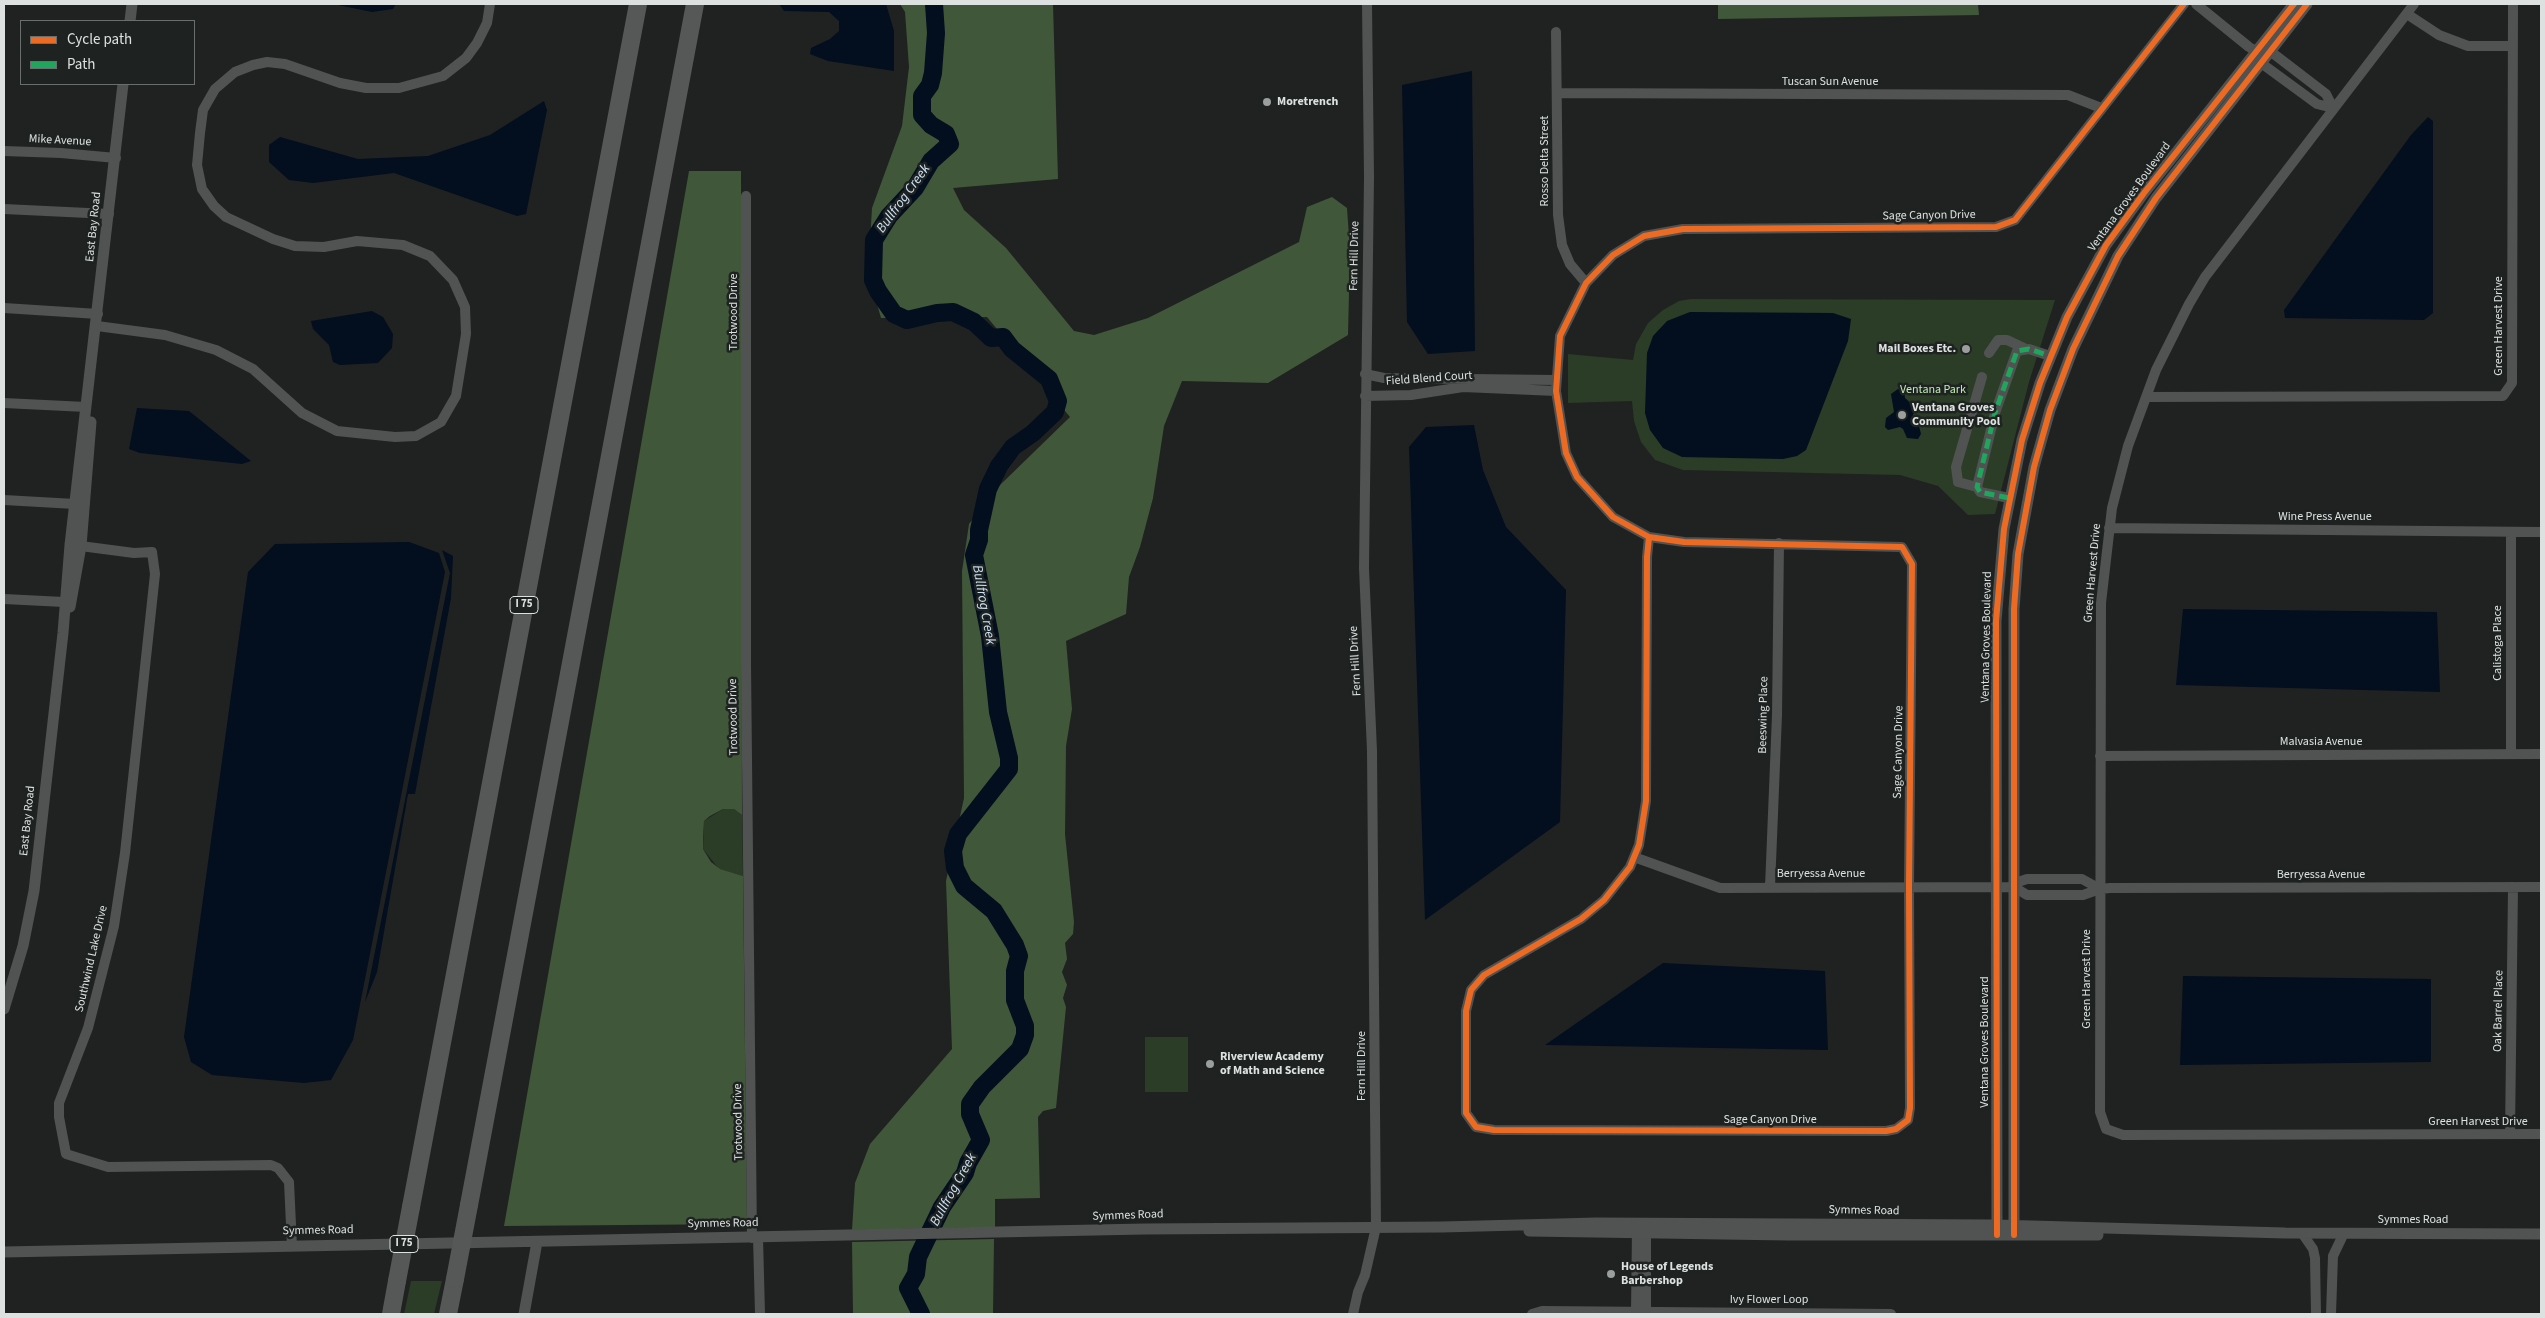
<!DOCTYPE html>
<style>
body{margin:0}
#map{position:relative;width:2545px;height:1318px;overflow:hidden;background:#1f2221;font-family:"Source Sans 3",sans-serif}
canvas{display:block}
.frame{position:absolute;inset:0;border:5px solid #dde1e0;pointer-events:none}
.legend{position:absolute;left:20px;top:20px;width:175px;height:65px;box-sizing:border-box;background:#1e2322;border:1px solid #6a6f6e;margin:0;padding:6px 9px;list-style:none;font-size:15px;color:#dde1e0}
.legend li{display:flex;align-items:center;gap:10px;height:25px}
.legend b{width:25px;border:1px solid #6a6f6e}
</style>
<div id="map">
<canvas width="2545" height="1318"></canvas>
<div class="frame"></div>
<ul class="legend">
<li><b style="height:6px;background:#ed6a23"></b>Cycle path</li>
<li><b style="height:6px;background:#20a55d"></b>Path</li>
</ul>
</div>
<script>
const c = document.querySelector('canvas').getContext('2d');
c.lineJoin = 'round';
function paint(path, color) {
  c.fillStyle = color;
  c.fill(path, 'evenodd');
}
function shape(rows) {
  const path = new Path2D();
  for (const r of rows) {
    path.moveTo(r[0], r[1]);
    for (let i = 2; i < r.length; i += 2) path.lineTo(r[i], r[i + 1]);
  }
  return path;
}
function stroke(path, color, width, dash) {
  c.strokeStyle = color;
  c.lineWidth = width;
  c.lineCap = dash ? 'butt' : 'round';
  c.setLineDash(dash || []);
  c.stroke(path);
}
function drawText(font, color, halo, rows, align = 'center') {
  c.font = font + ' "Source Sans 3",sans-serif';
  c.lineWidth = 5;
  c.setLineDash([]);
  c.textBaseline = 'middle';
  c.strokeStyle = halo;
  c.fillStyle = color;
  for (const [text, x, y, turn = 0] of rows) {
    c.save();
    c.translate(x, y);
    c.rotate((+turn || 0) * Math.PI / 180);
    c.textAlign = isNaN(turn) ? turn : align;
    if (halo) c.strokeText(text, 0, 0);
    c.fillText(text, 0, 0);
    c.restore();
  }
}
const green = shape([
 [1691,299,2055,300,2029,382,1995,514,1968,515,1938,486,1900,475,1683,470,1655,460,1641,442,1634,421,1632,401,1568,403,1568,354,1633,360,1636,344,1648,323,1663,310,1679,301],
 [723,809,734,809,742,815,743,876,719,869,703,849,704,821],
 [1145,1037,1188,1037,1188,1092,1145,1092],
 [411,1281,442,1281,434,1314,404,1314]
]);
const forest = shape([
 [900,4,1053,4,1058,179,953,188,964,210,1006,248,1074,331,1094,335,1148,318,1299,242,1307,207,1332,197,1347,208,1350,251,1348,335,1268,383,1182,381,1164,426,1153,498,1140,547,1129,577,1126,614,1066,641,1072,709,1066,746,1065,834,1074,922,1073,934,1065,943,1067,959,1062,972,1067,985,1063,998,1066,1007,1056,1108,1043,1111,1038,1117,1040,1198,995,1199,995,1227,852,1230,855,1183,870,1144,952,1049,946,881,964,798,962,571,969,524,1000,485,1070,417,987,317,881,318,873,290,869,259,872,208,902,126,909,67,905,12],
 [1718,4,1978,4,1979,15,1718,19],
 [689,171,741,171,742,815,734,809,723,809,710,816,704,821,703,838,703,849,711,862,720,869,743,876,747,1224,504,1226],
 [994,1239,993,1314,853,1314,852,1242]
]);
const water = shape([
 [333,4,396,4,393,9,372,12],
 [779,4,886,4,894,31,894,71,828,61,810,54,811,48,830,39,839,31,839,21,829,12,784,11],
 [1472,71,1475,351,1428,354,1407,322,1402,85],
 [544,101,547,110,526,214,517,216,394,173,313,183,289,180,269,162,269,145,280,137,358,159,428,156,490,135],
 [2428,117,2433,121,2433,313,2424,320,2285,318,2284,310,2411,135],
 [372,311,383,317,393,334,392,348,378,363,340,365,333,362,329,345,313,329,311,321],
 [1690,312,1833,313,1851,319,1848,341,1806,450,1797,456,1783,459,1682,457,1663,448,1650,430,1645,413,1647,353,1653,336,1667,321],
 [1898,389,1904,391,1905,398,1914,406,1915,410,1911,420,1919,426,1921,434,1918,439,1907,438,1903,429,1900,427,1888,430,1885,427,1886,418,1894,412,1891,394],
 [137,408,189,411,251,461,242,464,140,453,129,449],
 [1474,425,1483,470,1506,527,1566,590,1560,822,1425,920,1409,447,1426,427],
 [409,542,439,553,445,572,353,1040,331,1080,304,1083,212,1075,191,1062,184,1037,248,572,275,544],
 [442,550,453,556,451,598,415,794,408,794,377,972,365,1002,450,573],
 [2183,609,2437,612,2440,692,2176,685],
 [1663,963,1825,971,1828,1050,1545,1045],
 [2183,976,2431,979,2431,1062,2180,1065]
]);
const river = shape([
 [921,1314,908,1288,916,1274,918,1257,942,1207,965,1173,968,1163,981,1140,970,1114,970,1104,982,1087,1020,1049,1025,1035,1025,1026,1015,1000,1015,971,1019,956,1015,945,994,911,964,886,955,868,953,851,958,834,1009,769,1009,758,998,712,990,636,974,555,979,540,979,530,988,489,999,466,1013,447,1033,433,1055,412,1058,401,1049,379,1012,349,1003,337,991,338,974,322,953,312,937,313,907,320,894,314,878,291,873,280,874,240,889,216,915,188,931,161,950,144,946,134,931,125,922,115,922,96,930,85,933,73,936,33,934,4]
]);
const minor = shape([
 [2196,4,2249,47,2256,51,2270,51,2326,94,2333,108],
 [2414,4,2205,277,2189,304,2156,370,2128,446,2112,508,2101,603,2100,1112,2106,1129,2123,1135,2541,1134],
 [2407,14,2439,35,2468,46,2512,46],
 [1556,32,1558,215,1562,245,1570,264,1586,283],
 [2258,57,2261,63,2317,104,2333,108],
 [1557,93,2068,95,2101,108],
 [4,151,61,153,116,158],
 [746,196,746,663,752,1238],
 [4,209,109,214],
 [4,308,98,314],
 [97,326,165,335,216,350,253,369,302,413,337,431,395,437,416,436,441,422,456,396,466,334,465,307,453,280,430,256,403,245,357,241,324,247,295,246,273,239,226,217,214,206,202,189,197,165,200,133,203,110,215,89,235,72,253,65,267,62,285,64,340,83,366,88,399,88,443,76,466,58,477,43,487,23,490,4],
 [1989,353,1998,340,2007,340,2024,348],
 [1365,374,1384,378,1556,380],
 [1365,396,1411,395,1463,387,1556,391],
 [2146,397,2503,396,2512,383,2513,4],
 [4,403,86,407],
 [1977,487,1958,482,1956,467,1982,377],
 [2009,498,1980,492,1977,487,1995,413,2017,351,2029,349,2050,356],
 [4,500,75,504],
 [2109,528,2541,532],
 [1649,537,1647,557,1646,801,1639,845,1630,867,1604,900,1581,919,1484,975,1471,990,1466,1011,1466,1113,1476,1127,1494,1130,1886,1131,1896,1129,1908,1120,1910,1108,1909,886,1912,564,1902,547,1684,542,1649,537,1613,517,1577,477,1566,453,1556,391,1560,336,1586,283,1613,255,1644,236,1683,229,1996,227,2015,220,2184,4],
 [73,545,134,553,152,552,155,574,125,853,114,926,88,1028,59,1103,59,1117,66,1154,108,1167,271,1165,278,1168,289,1182,292,1246],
 [4,599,64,602],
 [2511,754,2511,532],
 [2100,756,2541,754],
 [1634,857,1720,888,2014,887,2027,895,2083,895,2100,889,2110,888,2541,887],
 [1770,887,1777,715,1779,543],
 [2014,887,2018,882,2027,879,2082,879,2100,889],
 [2510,1134,2513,887],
 [2302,1233,2313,1249,2315,1258,2316,1314],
 [758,1237,760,1314],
 [1636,1311,1637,1227],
 [1646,1311,1646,1225],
 [1353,1314,1358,1292,1365,1275,1376,1227,1372,751,1364,568,1369,177,1367,4],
 [1532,1314,1542,1311,1891,1314],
 [2331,1314,2333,1256,2344,1233]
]);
const tertiary = shape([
 [130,21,132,4],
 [70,607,81,546,91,422],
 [4,1009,23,946,34,891,63,633,70,545,123,84],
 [1529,1231,1788,1235,2098,1235],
 [1997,1235,1996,621,2004,529,2022,440,2040,383,2067,317,2106,245,2144,193,2294,4],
 [2014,1235,2014,609,2018,554,2034,467,2050,410,2073,349,2118,256,2156,198,2307,4],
 [4,1252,1145,1229,1442,1227,1596,1223,1996,1225,2285,1233,2541,1234],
 [524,1314,537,1242]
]);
const motorway = shape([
 [469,1205,695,4],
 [411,1207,638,4],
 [391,1314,397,1281],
 [448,1314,455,1279]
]);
const motorwayBridge = shape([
 [455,1279,469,1205],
 [397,1281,411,1207]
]);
const quiet = shape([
 [2009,498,1980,492,1977,487,1995,413,2017,351,2029,349,2050,356]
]);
const cycleway = shape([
 [1649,537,1647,557,1646,801,1639,845,1630,867,1604,900,1581,919,1484,975,1471,990,1466,1011,1466,1113,1476,1127,1494,1130,1886,1131,1896,1129,1908,1120,1910,1108,1909,886,1912,564,1902,547,1684,542,1649,537,1613,517,1577,477,1566,453,1556,391,1560,336,1586,283,1613,255,1644,236,1683,229,1996,227,2015,220,2184,4],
 [1997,1235,1996,621,2004,529,2022,440,2040,383,2067,317,2106,245,2144,193,2294,4],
 [2014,1235,2014,609,2018,554,2034,467,2050,410,2073,349,2118,256,2156,198,2307,4]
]);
const markers = [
 [1267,102,5,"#9a9e9d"],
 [1966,349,5,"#9a9e9d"],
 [1902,415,5,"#9a9e9d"],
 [1210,1064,5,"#9a9e9d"],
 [1611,1274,5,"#9a9e9d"]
];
const shields = [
 [524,605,28],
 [404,1244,28]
];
const shieldNames = [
 ["I 75",524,605],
 ["I 75",404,1244]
];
const streetNames = [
 ["Tuscan Sun Avenue",1830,82],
 ["Mike Avenue",60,141,3],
 ["Rosso Delta Street",1545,161,-90],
 ["Ventana Groves Boulevard",2130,197,-54],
 ["Sage Canyon Drive",1929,216,-1],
 ["East Bay Road",94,227,-84],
 ["Fern Hill Drive",1355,256,-89],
 ["Trotwood Drive",734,312,-90],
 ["Green Harvest Drive",2499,326,-90],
 ["Field Blend Court",1429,379,-4],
 ["Wine Press Avenue",2325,517],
 ["Green Harvest Drive",2093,573,-85],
 ["Ventana Groves Boulevard",1987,637,-89],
 ["Calistoga Place",2498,643,-90],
 ["Fern Hill Drive",1356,661,-93],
 ["Beeswing Place",1764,715,-89],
 ["Trotwood Drive",734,717,-91],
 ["Malvasia Avenue",2321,742],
 ["Sage Canyon Drive",1899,752,-89],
 ["East Bay Road",28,821,-84],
 ["Berryessa Avenue",1821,874],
 ["Berryessa Avenue",2321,875],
 ["Southwind Lake Drive",92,959,-77],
 ["Green Harvest Drive",2087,979,-90],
 ["Oak Barrel Place",2499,1011,-89],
 ["Ventana Groves Boulevard",1985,1042,-90],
 ["Fern Hill Drive",1362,1066,-90],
 ["Sage Canyon Drive",1770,1120],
 ["Trotwood Drive",739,1122,-91],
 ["Green Harvest Drive",2478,1122],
 ["Symmes Road",1864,1211,1],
 ["Symmes Road",1128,1216,-2],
 ["Symmes Road",2413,1220],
 ["Symmes Road",723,1224,-1],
 ["Symmes Road",318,1231,-1],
 ["Ivy Flower Loop",1769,1300]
];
const poiNames = [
 ["Moretrench",1277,102],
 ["Mail Boxes Etc.",1956,349,"right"],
 ["Ventana Groves",1912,408],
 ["Community Pool",1912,422],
 ["Riverview Academy",1220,1057],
 ["of Math and Science",1220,1071],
 ["House of Legends",1621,1267],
 ["Barbershop",1621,1281]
];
const parkNames = [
 ["Ventana Park",1933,390]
];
const waterNames = [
 ["Bullfrog Creek",904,199,-54],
 ["Bullfrog Creek",983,605,80],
 ["Bullfrog Creek",954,1190,-61]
];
paint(green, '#2b3c27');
paint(forest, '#40573a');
paint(water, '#030e1e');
stroke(river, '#030e1e', 18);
stroke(minor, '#515252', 10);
stroke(tertiary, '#515252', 11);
stroke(motorway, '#565858', 18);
stroke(motorwayBridge, '#565858', 18);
stroke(quiet, '#20a55d', 5, [10, 5]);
stroke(cycleway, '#ed6a23', 6);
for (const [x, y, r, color] of markers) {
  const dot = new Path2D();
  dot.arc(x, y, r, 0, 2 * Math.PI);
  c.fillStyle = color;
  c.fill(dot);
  stroke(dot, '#1e2322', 2);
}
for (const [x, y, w] of shields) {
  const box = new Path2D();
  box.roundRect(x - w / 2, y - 8.5, w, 17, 4);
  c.fillStyle = '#1e2322';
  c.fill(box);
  stroke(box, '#dde1e0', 1);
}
drawText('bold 11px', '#dde1e0', null, shieldNames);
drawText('12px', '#dde1e0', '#1e2322', streetNames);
drawText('bold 12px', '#dde1e0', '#1e2322', poiNames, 'left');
drawText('12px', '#bdebb1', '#1e2322', parkNames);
drawText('italic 14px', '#cde3f7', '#1e2322', waterNames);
</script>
